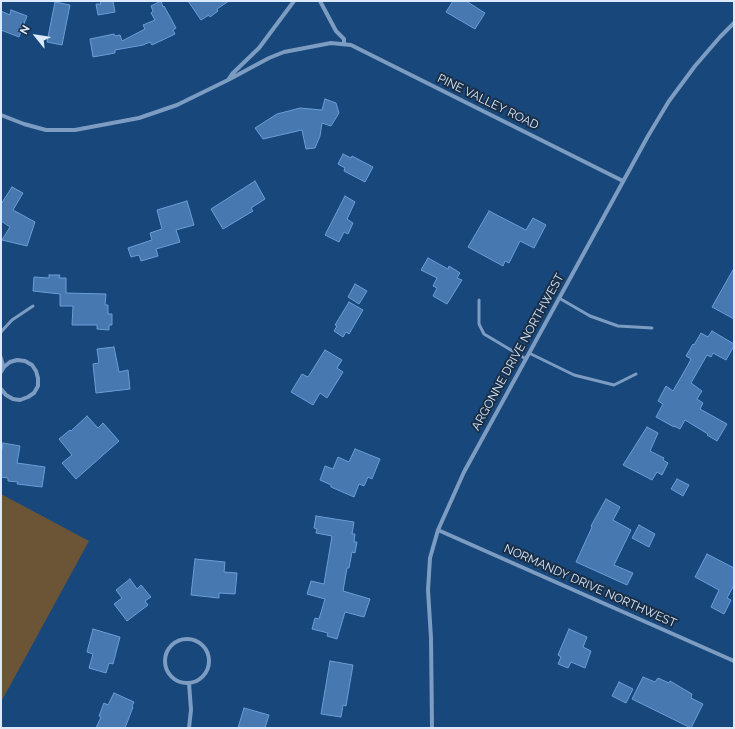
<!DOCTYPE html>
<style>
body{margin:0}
#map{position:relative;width:735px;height:729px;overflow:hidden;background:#18477b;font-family:Raleway,sans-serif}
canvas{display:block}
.frame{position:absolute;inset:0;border:2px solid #daeafc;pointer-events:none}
.north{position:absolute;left:16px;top:16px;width:40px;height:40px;-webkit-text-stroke:3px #1a2e46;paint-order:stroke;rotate:300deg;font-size:11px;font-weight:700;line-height:16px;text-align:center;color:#daeafc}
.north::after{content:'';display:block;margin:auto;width:14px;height:18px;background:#daeafc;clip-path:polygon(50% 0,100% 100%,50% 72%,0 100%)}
</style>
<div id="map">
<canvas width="735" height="729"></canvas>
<div class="frame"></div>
<div class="north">N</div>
</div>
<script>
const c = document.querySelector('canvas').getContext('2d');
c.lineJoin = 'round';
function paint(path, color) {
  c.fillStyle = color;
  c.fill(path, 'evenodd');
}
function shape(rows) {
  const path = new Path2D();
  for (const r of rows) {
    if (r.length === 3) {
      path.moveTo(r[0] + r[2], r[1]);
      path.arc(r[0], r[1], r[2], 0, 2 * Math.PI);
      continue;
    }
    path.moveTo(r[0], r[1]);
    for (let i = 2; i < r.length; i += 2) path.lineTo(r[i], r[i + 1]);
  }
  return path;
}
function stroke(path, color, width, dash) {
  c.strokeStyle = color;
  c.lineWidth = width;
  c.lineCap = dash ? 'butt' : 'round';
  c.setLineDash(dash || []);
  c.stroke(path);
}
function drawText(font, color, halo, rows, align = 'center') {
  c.font = font + ' Raleway,sans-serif';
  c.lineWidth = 4;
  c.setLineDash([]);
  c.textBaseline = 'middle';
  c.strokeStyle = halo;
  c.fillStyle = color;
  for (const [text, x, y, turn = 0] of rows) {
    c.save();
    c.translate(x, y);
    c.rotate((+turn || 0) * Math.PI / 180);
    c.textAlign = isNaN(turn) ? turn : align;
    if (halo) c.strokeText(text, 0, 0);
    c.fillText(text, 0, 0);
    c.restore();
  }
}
const green = shape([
 [1,494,89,541,1,702]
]);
const building = shape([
 [100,1,113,1,115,12,98,15,96,4,101,4,100,1],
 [161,1,163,7,164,6,176,28,173,30,175,34,152,45,150,42,143,45,115,50,115,53,93,57,90,39,114,34,115,36,120,35,122,41,145,29,143,25,155,20,151,13,153,11,151,6,161,1],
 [188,1,229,1,217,9,218,11,210,17,209,15,201,20,188,1],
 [453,1,466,1,485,13,475,29,446,12,453,1],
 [55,2,70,5,62,45,47,42,55,2],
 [11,10,27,16,19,37,1,30,1,11,10,15,11,10],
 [325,99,336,103,339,113,331,126,322,123,320,136,315,148,306,149,302,130,263,139,255,128,277,114,300,108,322,110,325,99],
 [343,154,351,158,352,156,373,167,365,182,344,171,345,168,338,164,343,154],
 [255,181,265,199,251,208,253,211,223,229,211,209,255,181],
 [12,187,23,193,13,210,35,222,27,246,2,240,10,227,1,221,1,204,12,187],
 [345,196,355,202,347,219,353,223,348,234,344,232,339,242,325,235,345,196],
 [187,201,194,225,176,230,180,242,156,249,158,256,141,261,139,255,131,257,128,248,152,240,150,233,162,229,157,210,187,201],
 [489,211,526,230,533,218,546,225,534,248,520,241,509,263,505,261,503,266,468,247,489,211],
 [428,258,448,269,449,266,460,273,457,278,462,280,447,304,433,296,437,288,433,286,437,278,421,270,428,258],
 [734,268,734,319,712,307,734,268],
 [49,275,60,275,59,278,66,278,66,293,106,294,105,305,108,305,108,314,112,314,112,325,109,325,109,330,97,329,97,325,72,325,73,306,60,306,60,294,33,291,34,277,49,278,49,275],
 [355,284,367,291,359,304,348,297,355,284],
 [349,302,363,310,349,334,346,332,343,337,334,331,337,326,335,325,349,302],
 [712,331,734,344,734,346,726,360,713,353,711,357,707,355,691,383,702,391,697,399,703,403,700,409,727,424,717,441,707,435,708,434,685,420,680,429,674,426,674,427,656,417,663,404,658,401,666,386,673,391,688,365,691,359,686,356,693,344,694,345,701,333,708,337,712,331],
 [114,347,119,372,128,370,130,389,96,393,93,364,99,363,97,349,114,347],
 [325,350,342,360,337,368,343,372,327,398,320,393,313,405,291,392,302,374,308,377,325,350],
 [87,416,98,428,103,423,119,441,76,479,62,463,72,455,59,439,70,430,71,431,87,416],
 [647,427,658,433,650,451,664,458,663,460,668,463,662,475,657,472,652,480,623,465,647,427],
 [3,443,20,446,17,463,45,467,42,487,17,484,18,482,8,481,8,478,1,477,1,455,3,443],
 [355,449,380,459,372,479,368,477,364,486,359,484,354,497,331,487,331,485,320,480,325,466,333,469,338,457,349,462,355,449],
 [677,479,689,485,683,496,671,489,677,479],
 [606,499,620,507,613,520,631,530,614,565,633,573,627,585,576,562,592,527,591,526,606,499],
 [316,516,354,522,352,534,355,534,354,542,357,542,355,553,352,552,349,568,347,568,343,591,370,599,364,617,345,612,337,639,327,636,328,633,312,629,315,618,319,619,325,599,307,594,311,581,324,584,332,536,316,533,317,529,314,528,316,516],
 [639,525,655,534,649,547,632,538,639,525],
 [707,554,734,568,734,585,727,598,731,600,724,614,711,607,719,590,695,577,707,554],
 [195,559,225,562,224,572,237,573,235,594,219,593,219,598,191,595,195,559],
 [130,579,137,589,141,585,151,597,145,601,148,605,127,621,114,604,122,598,116,590,130,579],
 [93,629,120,637,113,664,109,663,106,673,89,668,93,654,87,652,93,629],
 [569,629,587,637,583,647,591,651,585,668,571,662,568,668,558,664,561,657,558,655,569,629],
 [330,661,353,665,346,706,343,705,341,717,321,714,330,661],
 [643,677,655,682,658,678,669,683,670,681,692,694,691,698,703,704,691,728,632,699,643,677],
 [619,682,633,689,626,703,612,696,619,682],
 [114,693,134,702,132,706,133,707,125,728,96,728,101,717,99,716,104,703,108,705,114,693],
 [244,708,269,715,265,728,238,728,244,708]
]);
const service = shape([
 [559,298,590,316,618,326,652,328],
 [479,300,479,324,484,334,526,359],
 [1,332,12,320,33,306],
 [529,353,574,375,614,385,636,374],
 [1,357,4,367]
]);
const minor = shape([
 [320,1,336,31,344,39,344,43],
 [228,80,269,58,284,52,331,43,351,45,623,181],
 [1,115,24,124,46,130,75,130,139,118,177,105,228,80,232,74,259,48,294,1],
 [1,372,4,367,10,362,17,360,25,361,32,365,36,371,38,378,38,386,34,393,28,397,20,400,13,399,6,395,1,389],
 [438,530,734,661],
 [187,661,22],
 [189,683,191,710,189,728],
 [432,728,431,638,428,590,430,558,438,530,464,472,648,136,669,101,695,66,720,37,734,23]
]);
const streetNames = [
 ["PINE VALLEY ROAD",488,102,26],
 ["ARGONNE DRIVE NORTHWEST",518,352,-61],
 ["NORMANDY DRIVE NORTHWEST",590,586,24]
];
paint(green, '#6c5537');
paint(building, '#4878b0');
stroke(building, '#6b9dd7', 1);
stroke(service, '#7d9cc2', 3);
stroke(minor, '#7d9cc2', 4);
drawText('12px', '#daeafc', '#1a2e46', streetNames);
</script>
